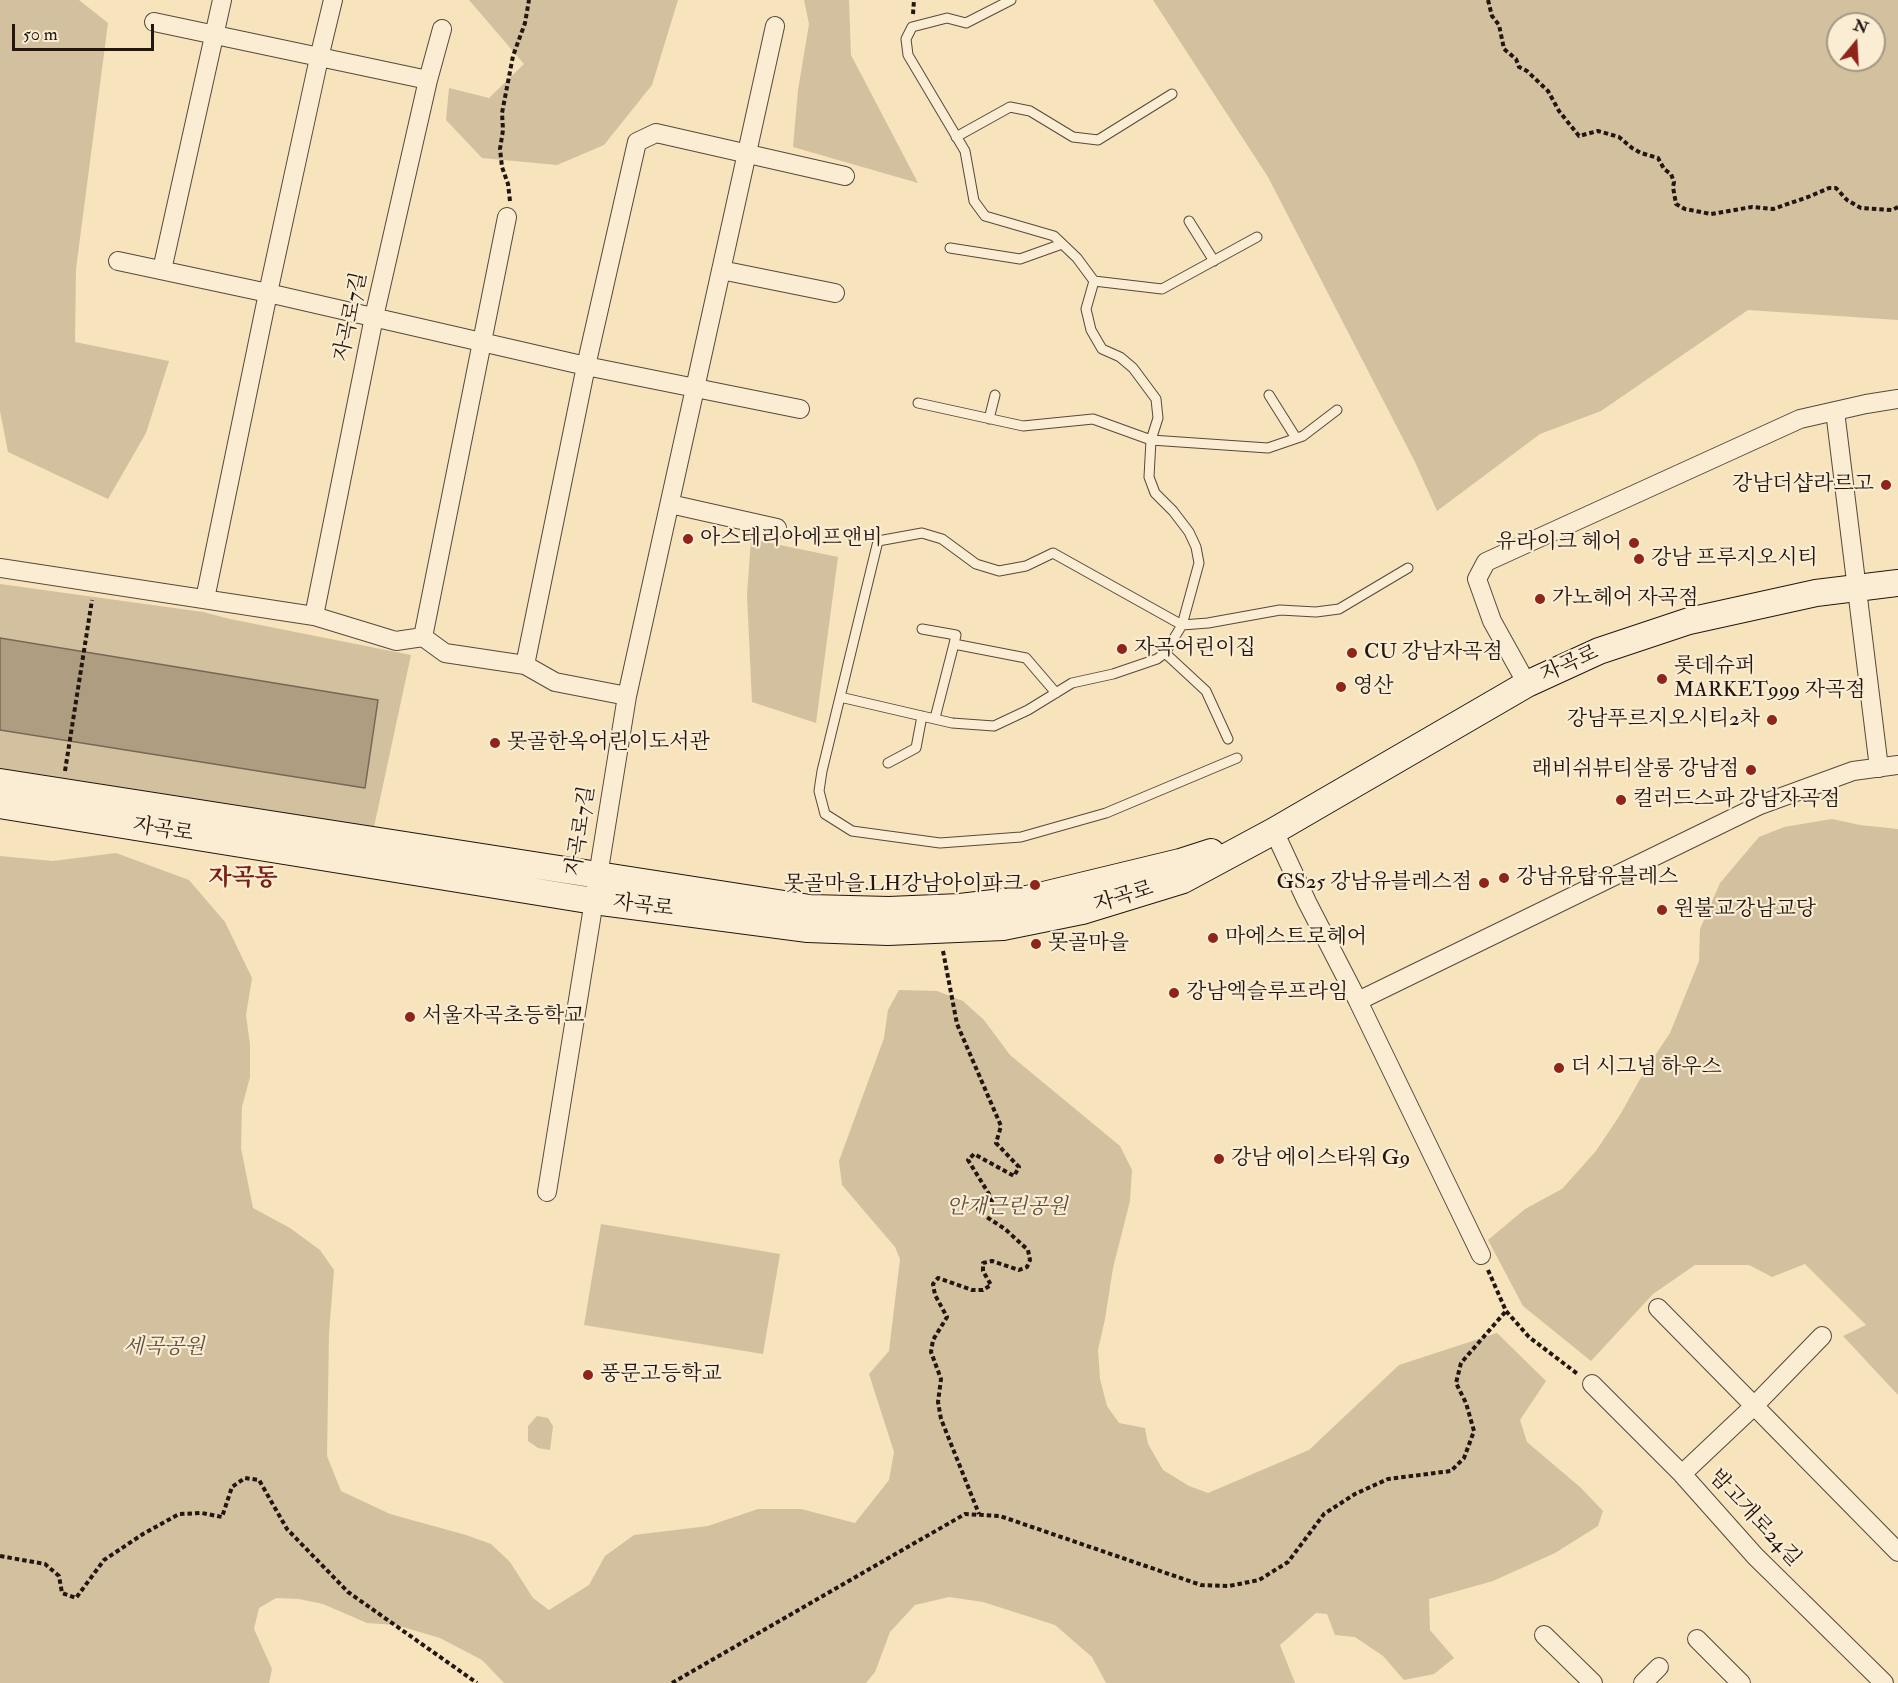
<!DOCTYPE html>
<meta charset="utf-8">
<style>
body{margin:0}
#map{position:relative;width:1898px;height:1683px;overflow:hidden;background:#f7e3bc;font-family:"IM FELL Double Pica",serif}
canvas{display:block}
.north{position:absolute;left:1826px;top:12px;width:60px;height:60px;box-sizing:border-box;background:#faedd3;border:2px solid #a49785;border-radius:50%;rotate:18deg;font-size:16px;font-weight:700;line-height:24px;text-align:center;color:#221611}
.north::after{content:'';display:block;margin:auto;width:21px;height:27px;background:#8f2418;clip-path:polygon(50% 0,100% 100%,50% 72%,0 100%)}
.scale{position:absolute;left:12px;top:24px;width:142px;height:27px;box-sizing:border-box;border:3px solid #221611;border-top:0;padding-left:8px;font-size:18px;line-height:21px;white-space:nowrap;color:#221611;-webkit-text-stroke:4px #faedd3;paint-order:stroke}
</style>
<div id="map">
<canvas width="1898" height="1683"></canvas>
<div class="north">N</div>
<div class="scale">50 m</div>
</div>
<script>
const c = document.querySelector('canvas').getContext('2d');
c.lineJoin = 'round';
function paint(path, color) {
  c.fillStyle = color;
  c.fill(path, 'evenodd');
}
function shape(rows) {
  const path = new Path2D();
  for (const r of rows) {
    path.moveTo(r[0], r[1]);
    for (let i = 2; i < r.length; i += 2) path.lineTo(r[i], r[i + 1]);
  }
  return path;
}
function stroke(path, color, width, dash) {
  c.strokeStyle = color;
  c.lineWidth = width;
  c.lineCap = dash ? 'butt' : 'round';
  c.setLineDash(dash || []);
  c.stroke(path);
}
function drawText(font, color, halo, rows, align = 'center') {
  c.font = font + ' "IM FELL Double Pica","Noto Serif KR",serif';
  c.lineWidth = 4.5;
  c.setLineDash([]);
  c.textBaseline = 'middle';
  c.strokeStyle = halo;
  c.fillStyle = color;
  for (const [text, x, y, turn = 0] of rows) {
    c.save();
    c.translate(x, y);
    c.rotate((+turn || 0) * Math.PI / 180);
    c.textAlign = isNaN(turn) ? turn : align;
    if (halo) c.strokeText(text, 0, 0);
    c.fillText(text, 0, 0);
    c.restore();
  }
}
const green = shape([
 [0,0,79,0,108,23,76,269,75,342,169,361,146,433,108,499,8,452,0,411],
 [469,0,678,0,652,85,604,145,557,165,482,158,446,120,449,88,489,98,524,64],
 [804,0,849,0,851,55,918,183,793,147,798,90,809,24],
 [1153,0,1898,0,1898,320,1748,310,1601,411,1540,434,1437,511,1415,462,1268,177],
 [1838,24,1874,24,1874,60,1838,60],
 [751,539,838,557,816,723,752,702,747,595],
 [0,584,203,612,230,619,411,655,374,827,189,801,0,772],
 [1832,819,1860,825,1898,829,1898,1395,1843,1336,1866,1325,1805,1264,1772,1277,1749,1265,1695,1265,1653,1294,1591,1361,1523,1306,1488,1240,1525,1209,1562,1189,1596,1151,1620,1115,1644,1072,1670,1033,1699,961,1700,929,1720,883,1759,837,1784,827],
 [116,853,189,880,225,922,252,978,246,1015,250,1045,250,1077,242,1107,241,1148,253,1208,290,1228,320,1250,334,1270,329,1333,327,1456,341,1491,390,1514,466,1535,491,1544,510,1562,533,1598,549,1610,589,1585,605,1556,634,1535,708,1526,758,1509,801,1509,855,1523,889,1480,894,1452,869,1374,889,1351,900,1259,895,1247,842,1185,839,1161,884,1038,888,1010,899,990,937,991,963,1001,984,1020,1010,1055,1120,1146,1132,1170,1130,1201,1113,1268,1105,1319,1098,1350,1100,1379,1107,1406,1119,1423,1145,1428,1148,1444,1163,1470,1189,1486,1208,1493,1309,1450,1399,1365,1497,1333,1546,1381,1520,1420,1527,1442,1580,1487,1603,1511,1598,1526,1555,1553,1493,1581,1429,1599,1430,1630,1454,1658,1434,1674,1404,1680,1383,1656,1355,1637,1335,1635,1327,1614,1316,1613,1280,1645,1295,1683,1106,1683,1092,1657,1055,1625,983,1602,949,1597,915,1605,890,1632,875,1672,866,1683,504,1683,482,1660,440,1638,396,1625,367,1623,323,1604,299,1599,276,1598,259,1608,254,1629,272,1669,269,1683,0,1683,0,856,53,861],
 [601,1224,780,1254,763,1354,584,1325],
 [537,1416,548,1418,553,1426,550,1450,538,1448,528,1441,528,1426]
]);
const water = shape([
 [0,638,378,700,365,788,0,730,0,638]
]);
const path = shape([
 [1488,0,1492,16,1499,25,1504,49,1516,59,1519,67,1527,71,1548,91,1559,111,1579,136,1598,131,1619,137,1632,148,1641,153,1658,158,1664,169,1671,174,1674,182,1673,187,1676,204,1685,209,1711,214,1752,207,1773,209,1808,197,1829,188,1836,188,1847,200,1861,208,1892,210,1898,207],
 [913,14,914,0],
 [510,201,508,184,502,167,500,149,503,130,502,113,513,56,525,23,529,0],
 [65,771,92,600],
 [943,951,957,1024,1001,1126,996,1143,1019,1167,1014,1176,974,1154,968,1160,989,1194,992,1202,977,1204,979,1212,1005,1229,1028,1250,1030,1260,1027,1267,1019,1270,992,1261,983,1263,983,1271,991,1285,983,1290,972,1290,938,1278,933,1284,935,1295,947,1317,933,1340,931,1352,941,1379,938,1402,941,1419,979,1514],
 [1488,1270,1506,1311,1529,1337,1579,1375],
 [0,1556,45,1564,59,1576,62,1593,76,1598,104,1560,143,1534,179,1514,202,1513,222,1517,232,1487,245,1478,259,1480,287,1529,348,1592,477,1683],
 [672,1683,965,1514,1000,1516,1201,1585,1229,1586,1259,1580,1288,1562,1324,1514,1355,1494,1388,1479,1451,1471,1464,1458,1474,1431,1466,1403,1456,1383,1461,1363,1506,1311]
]);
const lane = shape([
 [1011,0,966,23,947,18,912,27,906,39,908,55,965,151,974,201,985,216,1054,236,1077,258,1094,281,1086,309,1091,330,1102,349,1120,357,1133,368,1156,399,1158,418,1151,440,1149,477,1155,493,1173,511,1189,532,1196,547,1199,563,1182,625,1165,653,1206,691,1228,739],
 [956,137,1010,107,1030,111,1073,137,1098,140,1172,94],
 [1189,221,1214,261],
 [950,248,1020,259,1062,244],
 [1094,281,1162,289,1257,237],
 [1269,395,1296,438],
 [918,403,1023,426,1093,419,1151,440,1268,448,1303,436,1337,410],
 [989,419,995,395],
 [922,629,956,635,954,644,1026,658,1056,693],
 [840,697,952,723,994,726,1028,710,1072,683,1113,674,1157,659,1165,653],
 [935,718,954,644],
 [1237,758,1106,813,1021,837,940,843,852,831,825,814,819,791,822,771,878,541,922,533,942,539,976,564,999,571,1026,566,1053,553,1182,625,1208,623,1280,610,1316,612,1339,609,1408,568],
 [888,763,916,748,922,716]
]);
const street = shape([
 [154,22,428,80],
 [118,261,268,293,586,366,800,409],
 [162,270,222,0],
 [721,270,835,293],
 [1835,411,1879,768],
 [670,504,777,528],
 [0,568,314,616,396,641,423,637,445,653,525,665,555,682,627,696],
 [205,599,268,293,319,58,333,0],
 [314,616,374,317,428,80,442,29],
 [423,637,507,217],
 [525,665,586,366,637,142,656,133,845,176],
 [1527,684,1492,621,1477,579,1486,562,1800,419,1866,404,1898,399],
 [1274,831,1307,902,1358,1001,1481,1255],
 [1358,1001,1760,805,1853,771,1898,765],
 [547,1192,627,696,775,26],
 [1658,1308,1898,1552],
 [1592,1384,1682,1474,1755,1556,1884,1683],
 [1682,1474,1754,1406,1822,1336],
 [1544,1635,1593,1683],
 [1697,1639,1741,1683],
 [1643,1683,1659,1667]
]);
const secondary = shape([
 [0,782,810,908,889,910,960,907,1027,899,1180,862,1211,852],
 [0,805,594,901,808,929,888,932,1003,927,1082,911,1183,880,1274,831,1527,684,1599,651,1689,621,1816,593,1898,583]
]);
const markers = [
 [1886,485,6,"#8f2418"],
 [688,539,6,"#8f2418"],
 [1634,543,6,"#8f2418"],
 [1639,559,6,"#8f2418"],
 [1540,599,6,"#8f2418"],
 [1122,649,6,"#8f2418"],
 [1352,653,6,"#8f2418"],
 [1662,679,6,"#8f2418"],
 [1341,687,6,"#8f2418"],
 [1772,720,6,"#8f2418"],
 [495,743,6,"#8f2418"],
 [1751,770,6,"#8f2418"],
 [1621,800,6,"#8f2418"],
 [1504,878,6,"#8f2418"],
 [1484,883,6,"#8f2418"],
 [1035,885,6,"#8f2418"],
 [1662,910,6,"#8f2418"],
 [1213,938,6,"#8f2418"],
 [1036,944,6,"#8f2418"],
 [1174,993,6,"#8f2418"],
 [410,1017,6,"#8f2418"],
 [1559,1068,6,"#8f2418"],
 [1219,1159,6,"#8f2418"],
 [588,1375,6,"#8f2418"]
];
const streetNames = [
 ["자곡로7길",352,317,-78],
 ["자곡로",1570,665,-24],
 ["자곡로",163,831,9],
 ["자곡로7길",582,831,-81],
 ["자곡로",1124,898,-17],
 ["자곡로",643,907,7],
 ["밤고개로24길",1754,1519,47]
];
const poiNames = [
 ["강남더샵라르고",1874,485,"right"],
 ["아스테리아에프앤비",700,539],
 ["유라이크 헤어",1622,543,"right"],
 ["강남 프루지오시티",1651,559],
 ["가노헤어 자곡점",1552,599],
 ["자곡어린이집",1134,649],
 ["CU 강남자곡점",1364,653],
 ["롯데슈퍼",1674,667],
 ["MARKET999 자곡점",1674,691],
 ["영산",1353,687],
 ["강남푸르지오시티2차",1760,720,"right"],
 ["못골한옥어린이도서관",507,743],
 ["래비쉬뷰티살롱 강남점",1739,770,"right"],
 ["컬러드스파 강남자곡점",1633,800],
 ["강남유탑유블레스",1516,878],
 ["GS25 강남유블레스점",1472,883,"right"],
 ["못골마을.LH강남아이파크",1023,885,"right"],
 ["원불교강남교당",1674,910],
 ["마에스트로헤어",1225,938],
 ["못골마을",1048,944],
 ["강남엑슬루프라임",1186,993],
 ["서울자곡초등학교",422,1017],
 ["더 시그넘 하우스",1571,1068],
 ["강남 에이스타워 G9",1231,1159],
 ["풍문고등학교",600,1375]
];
const parkNames = [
 ["안개근린공원",1007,1208],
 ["세곡공원",164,1348]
];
const quarterNames = [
 ["자곡동",243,880]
];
paint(green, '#d3c09f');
paint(water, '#af9d82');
stroke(water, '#776755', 1.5);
stroke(lane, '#57493c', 11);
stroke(street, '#57493c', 20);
stroke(secondary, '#221611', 28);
stroke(path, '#221611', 4, [4.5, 3]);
stroke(lane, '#faedd3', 9);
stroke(street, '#faedd3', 18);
stroke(secondary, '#faedd3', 26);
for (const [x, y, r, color] of markers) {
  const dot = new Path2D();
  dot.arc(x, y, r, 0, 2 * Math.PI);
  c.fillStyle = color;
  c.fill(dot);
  stroke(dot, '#faedd3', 2);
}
drawText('21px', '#221611', '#faedd3', streetNames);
drawText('21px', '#221611', '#faedd3', poiNames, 'left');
drawText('italic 21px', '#605243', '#faedd3', parkNames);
drawText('bold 24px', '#7a1f14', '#faedd3', quarterNames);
</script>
